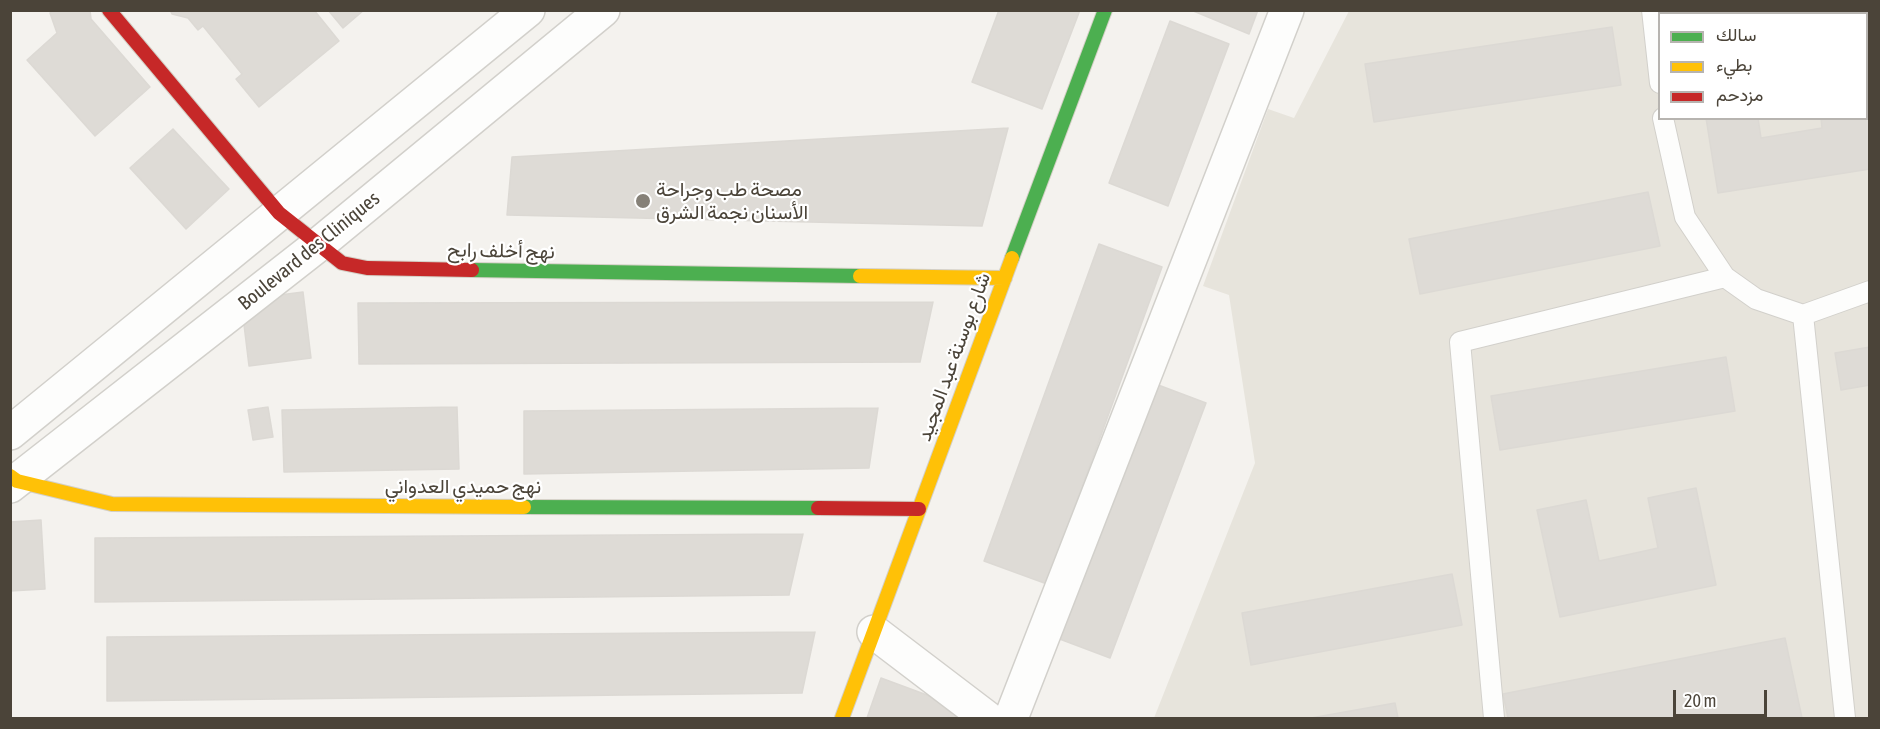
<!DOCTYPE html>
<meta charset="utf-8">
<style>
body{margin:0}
#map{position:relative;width:1880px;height:729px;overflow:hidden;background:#f4f2ee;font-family:"Asap Condensed",Vazirmatn,sans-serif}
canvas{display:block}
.frame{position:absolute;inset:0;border:12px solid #4b4439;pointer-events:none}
.legend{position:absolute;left:1658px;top:12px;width:210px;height:108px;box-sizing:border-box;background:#fff;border:2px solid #b7b4b0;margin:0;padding:8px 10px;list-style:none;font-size:18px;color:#4b4439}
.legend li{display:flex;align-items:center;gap:12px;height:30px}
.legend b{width:30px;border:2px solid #b7b4b0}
.scale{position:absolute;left:1673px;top:690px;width:94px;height:27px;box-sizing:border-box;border:3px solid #4b4439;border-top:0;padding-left:8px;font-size:18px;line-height:21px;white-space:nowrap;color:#4b4439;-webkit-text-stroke:4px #fff;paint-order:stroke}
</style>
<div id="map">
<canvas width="1880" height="729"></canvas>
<div class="frame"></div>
<ul class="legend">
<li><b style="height:8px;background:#4caf50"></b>سالك</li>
<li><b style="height:8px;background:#ffc107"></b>بطيء</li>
<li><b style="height:8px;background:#c62828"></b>مزدحم</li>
</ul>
<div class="scale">20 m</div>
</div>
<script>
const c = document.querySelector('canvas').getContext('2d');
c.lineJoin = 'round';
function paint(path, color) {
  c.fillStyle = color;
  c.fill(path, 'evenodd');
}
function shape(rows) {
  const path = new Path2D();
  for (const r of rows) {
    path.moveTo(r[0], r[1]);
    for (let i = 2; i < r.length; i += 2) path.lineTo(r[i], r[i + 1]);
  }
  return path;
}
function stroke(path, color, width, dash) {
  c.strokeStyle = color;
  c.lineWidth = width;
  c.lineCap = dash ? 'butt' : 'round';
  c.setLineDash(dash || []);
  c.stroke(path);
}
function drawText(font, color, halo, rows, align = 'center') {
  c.font = font + ' "Asap Condensed",Vazirmatn,sans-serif';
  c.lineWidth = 4.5;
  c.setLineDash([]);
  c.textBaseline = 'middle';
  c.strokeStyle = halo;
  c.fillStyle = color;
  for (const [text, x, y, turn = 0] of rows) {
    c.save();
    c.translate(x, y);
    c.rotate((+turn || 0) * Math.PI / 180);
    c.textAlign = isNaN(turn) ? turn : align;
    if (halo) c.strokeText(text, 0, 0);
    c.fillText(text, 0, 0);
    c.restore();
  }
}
const residential = shape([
 [1349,11,1869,11,1869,718,1154,718,1255,463,1229,295,1203,286,1268,109,1294,118],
 [1660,14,1866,14,1866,118,1660,118]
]);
const building = shape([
 [53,10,90,10,91,19,150,87,95,136,27,60,57,33,50,13,53,10],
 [170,10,314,10,339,41,259,107,236,79,242,74,203,26,198,30,188,18,172,14,170,10],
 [328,10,364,10,343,28,328,10],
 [999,10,1080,10,1042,109,972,82,999,10],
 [1191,10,1258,10,1249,34,1191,10],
 [1663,10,1758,10,1741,14,1663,14,1663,10],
 [1170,21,1229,44,1168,206,1109,183,1170,21],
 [1612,27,1621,85,1374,122,1365,64,1612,27],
 [1866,87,1870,105,1870,169,1718,193,1706,118,1758,118,1761,138,1822,128,1821,118,1866,118,1866,87],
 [1008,128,982,226,507,215,512,157,1008,128],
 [173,129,229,189,186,229,130,168,173,129],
 [1648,192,1660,246,1420,294,1409,239,1648,192],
 [1099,244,1162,267,1047,584,984,561,1099,244],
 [303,292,311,358,249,366,241,300,303,292],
 [933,302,920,362,359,364,358,303,933,302],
 [1870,347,1870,385,1841,390,1835,353,1870,347],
 [1726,357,1735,411,1500,450,1491,396,1726,357],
 [1145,380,1206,403,1110,658,1049,635,1145,380],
 [268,407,273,437,253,440,248,410,268,407],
 [457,407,459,469,284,472,282,410,457,407],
 [878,408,869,468,524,474,524,411,878,408],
 [1696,488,1716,585,1560,617,1537,510,1586,500,1599,561,1658,548,1648,498,1696,488],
 [41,520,45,589,10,591,10,522,41,520],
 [803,534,789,595,95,602,95,538,803,534],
 [1452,574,1462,625,1251,665,1242,613,1452,574],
 [815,632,802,693,107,701,107,637,815,632],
 [1785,638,1802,718,1508,718,1503,694,1785,638],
 [881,678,962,708,958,718,867,718,881,678],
 [1395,703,1398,718,1311,718,1395,703]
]);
const lane = shape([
 [1652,10,1660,83],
 [1663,118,1685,217,1725,277,1756,299,1803,315,1870,291],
 [1803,315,1845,718],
 [1494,718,1460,342,1725,277]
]);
const street = shape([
 [10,433,528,10],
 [10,486,318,245,603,10],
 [874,632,987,718],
 [1011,718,1287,10]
]);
const fast = shape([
 [1012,258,1105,10],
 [472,270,860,276],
 [524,507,818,508]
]);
const slow = shape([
 [860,276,1005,278],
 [10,476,17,481,112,504,524,507],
 [842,718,1012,258]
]);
const jam = shape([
 [109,10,279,213,342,263,367,268,472,270],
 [818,508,919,509]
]);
const markers = [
 [643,201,8,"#868178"]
];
const poiNames = [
 ["مصحة طب وجراحة",656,190],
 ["الأسنان نجمة الشرق",656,213]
];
const streetNames = [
 ["Boulevard des Cliniques",309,251,-39],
 ["نهج أخلف رابح",501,251,1],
 ["شارع بوسنة عبد المجيد",954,357,-70],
 ["نهج حميدي العدواني",463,487]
];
paint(residential, '#e7e4dc');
paint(building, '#dedbd6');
stroke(building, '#dcd9d4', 1.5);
stroke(lane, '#d2d0cb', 22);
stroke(street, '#d2d0cb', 36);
stroke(fast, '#d3cfc5', 16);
stroke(slow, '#d3cfc5', 16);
stroke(jam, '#d3cfc5', 16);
stroke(lane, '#fdfdfc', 20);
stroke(street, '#fdfdfc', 33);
stroke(fast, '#4caf50', 14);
stroke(slow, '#ffc107', 14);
stroke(jam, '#c62828', 14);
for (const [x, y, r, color] of markers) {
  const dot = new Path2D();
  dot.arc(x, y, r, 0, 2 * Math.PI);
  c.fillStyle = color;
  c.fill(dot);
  stroke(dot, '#fff', 2);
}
drawText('20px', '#4b4439', '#fff', poiNames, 'left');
drawText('20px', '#4b4439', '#fff', streetNames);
</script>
